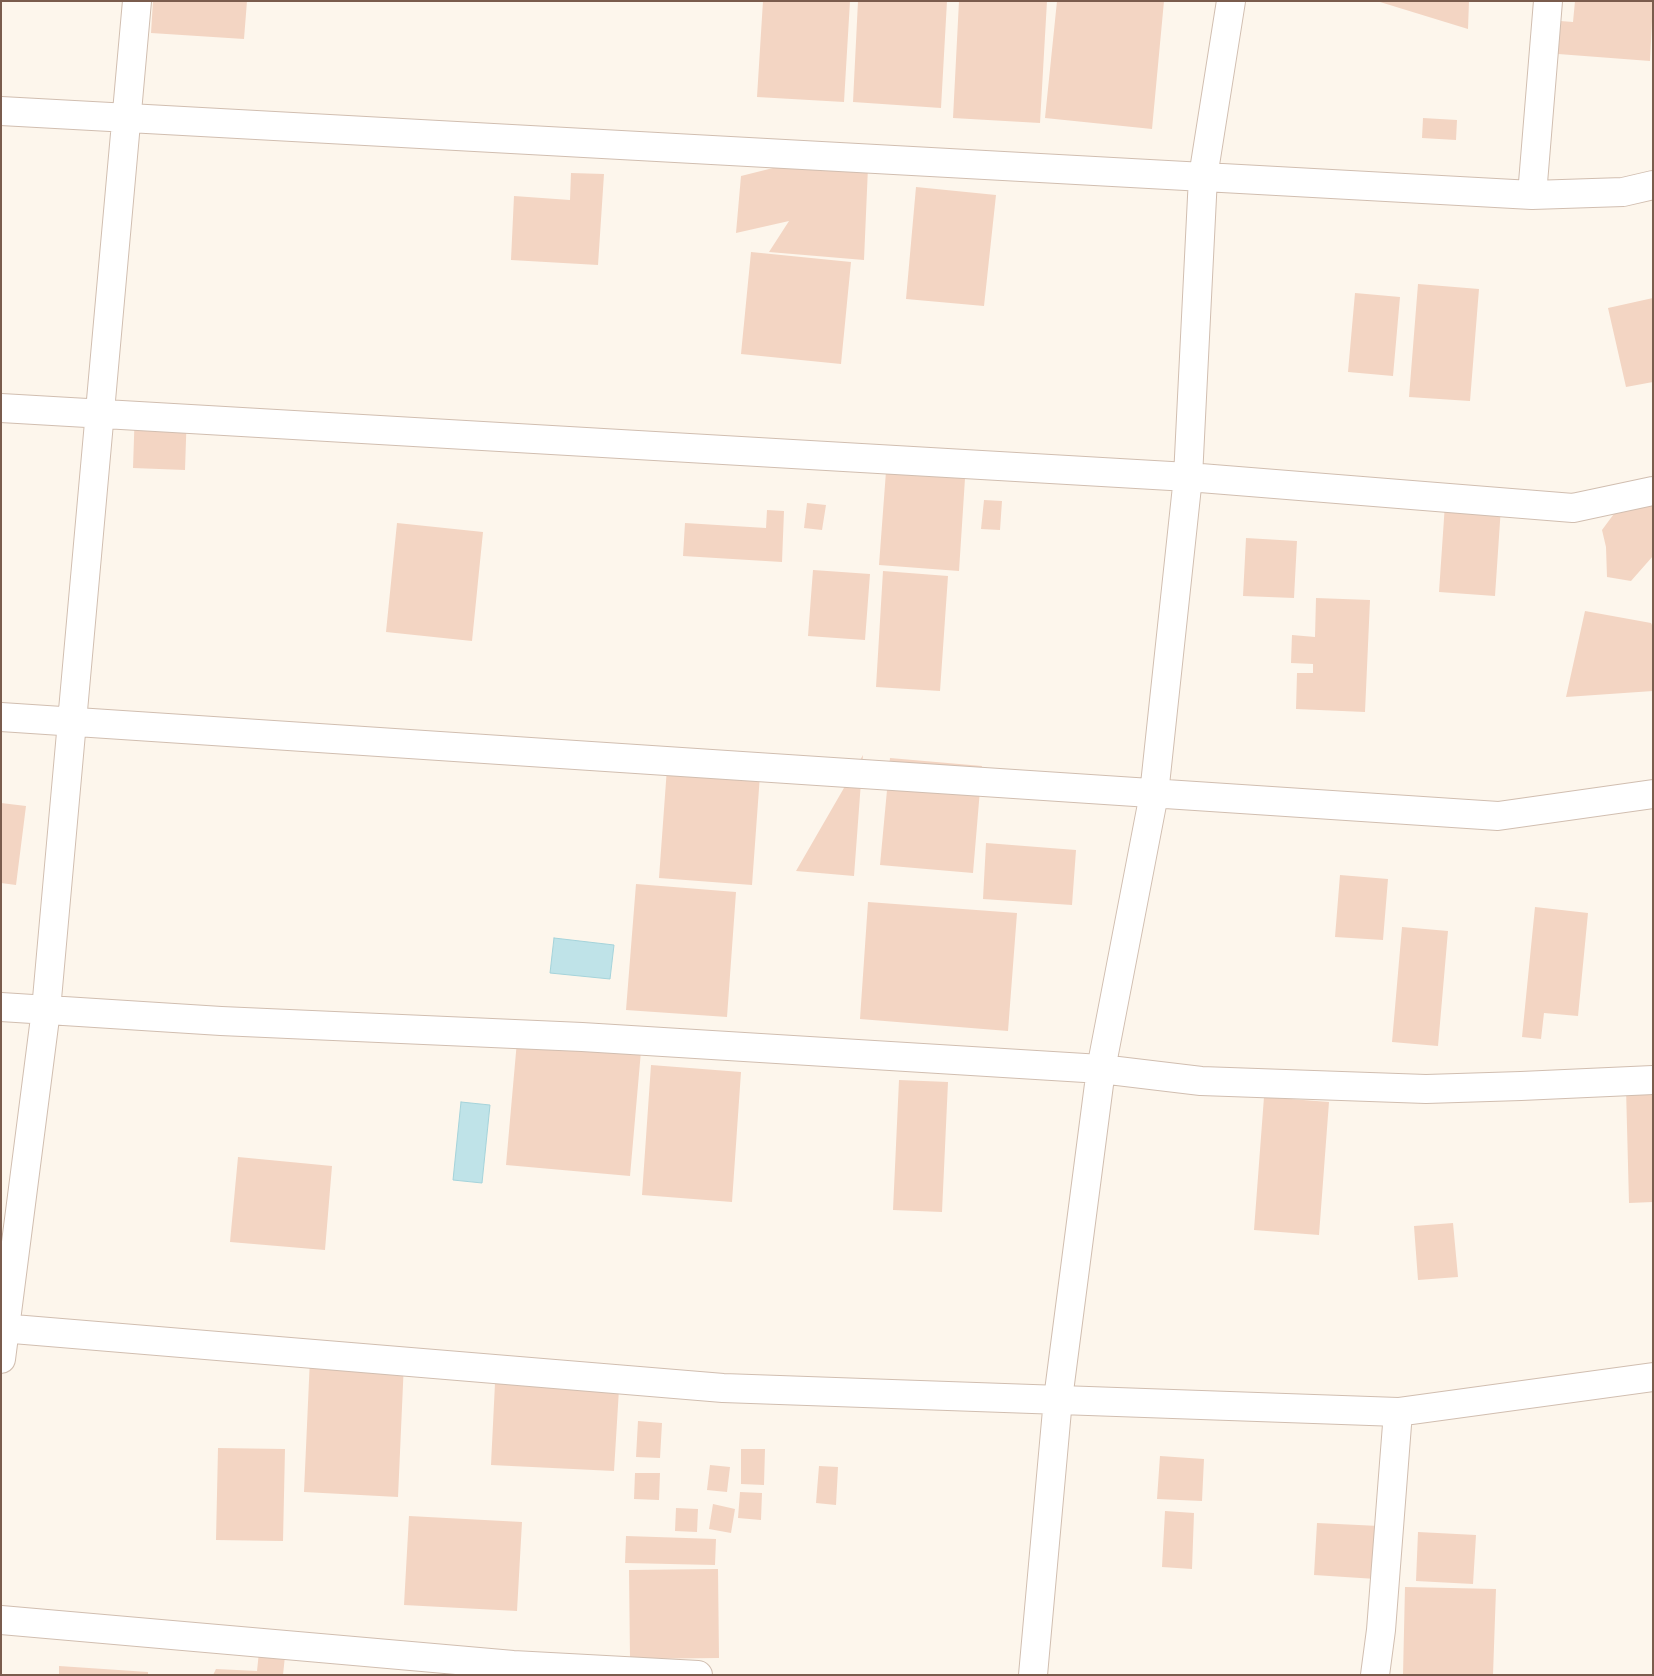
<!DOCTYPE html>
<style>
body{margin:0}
#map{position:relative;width:1654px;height:1676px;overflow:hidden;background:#fdf6ec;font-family:Poppins,sans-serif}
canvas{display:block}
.frame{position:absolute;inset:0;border:2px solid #7a5c4d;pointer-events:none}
</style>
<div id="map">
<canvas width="1654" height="1676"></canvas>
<div class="frame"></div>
</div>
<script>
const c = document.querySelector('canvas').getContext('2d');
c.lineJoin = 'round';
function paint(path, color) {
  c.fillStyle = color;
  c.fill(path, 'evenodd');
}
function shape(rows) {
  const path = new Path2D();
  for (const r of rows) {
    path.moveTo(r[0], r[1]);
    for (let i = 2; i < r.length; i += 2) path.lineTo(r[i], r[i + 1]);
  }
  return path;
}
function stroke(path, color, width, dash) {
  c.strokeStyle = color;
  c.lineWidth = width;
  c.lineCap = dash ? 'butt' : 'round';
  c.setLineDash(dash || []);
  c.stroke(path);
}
const water = shape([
 [554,938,614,945,610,979,550,973,554,938],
 [461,1102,490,1105,482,1183,453,1180,461,1102]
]);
const building = shape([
 [153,1,247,1,244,39,151,33],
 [763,1,850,1,844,102,757,97],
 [858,1,947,1,941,108,853,102],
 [959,1,1047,1,1040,123,953,118],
 [1057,1,1164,1,1152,129,1045,118],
 [1380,1,1469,1,1468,29,1380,2],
 [1575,1,1653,1,1650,61,1532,52,1535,19,1573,22],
 [1423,118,1457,120,1456,140,1422,138],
 [785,165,868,167,864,260,769,252,789,221,736,233,741,176],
 [571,173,604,174,598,265,511,260,514,196,570,200],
 [916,187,996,195,984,306,906,299],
 [751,252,851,262,841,364,741,354],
 [1418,284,1479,289,1470,401,1409,397],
 [1355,293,1400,297,1393,376,1348,372],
 [1653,298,1653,382,1626,387,1608,308],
 [135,408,187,410,185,470,133,468],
 [887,458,966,463,959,571,879,565],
 [1636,484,1653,498,1653,556,1631,581,1607,577,1606,547,1602,530],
 [1446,489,1502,492,1495,596,1439,592],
 [984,500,1002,501,1000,530,981,529],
 [807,503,826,505,822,530,804,528],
 [767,510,784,511,782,562,683,556,685,523,766,528],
 [397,523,483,532,472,641,386,632],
 [1246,538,1297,541,1294,598,1243,596],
 [813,570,870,574,865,640,808,636],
 [883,571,948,576,940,691,876,687],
 [1316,598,1370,600,1365,712,1296,709,1297,673,1313,673,1313,664,1291,663,1292,635,1315,637],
 [1585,611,1651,623,1653,627,1653,691,1566,697],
 [668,754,761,761,752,885,659,878],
 [863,755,854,876,796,871],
 [890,758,982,766,973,873,880,865],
 [1,803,26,806,16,885,1,883],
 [986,843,1076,850,1072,905,983,899],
 [1340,875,1388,879,1383,940,1335,937],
 [636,884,736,892,727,1017,626,1010],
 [868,902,1017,913,1008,1031,860,1019],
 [1535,907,1588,913,1578,1016,1544,1013,1541,1039,1522,1037],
 [1402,927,1448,931,1438,1046,1392,1042],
 [517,1041,641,1051,630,1176,506,1165],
 [651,1065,741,1072,732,1202,642,1195],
 [899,1080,948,1082,942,1212,893,1210],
 [1653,1087,1653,1202,1629,1203,1626,1088],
 [1264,1097,1329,1102,1319,1235,1254,1230],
 [238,1157,332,1166,325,1250,230,1242],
 [1453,1223,1458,1277,1418,1280,1414,1226],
 [310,1358,404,1362,398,1497,304,1492],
 [495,1383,619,1389,614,1471,491,1465],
 [638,1421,662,1423,660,1458,636,1457],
 [218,1448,285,1449,283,1541,216,1540],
 [741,1449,765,1449,764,1485,741,1484],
 [1160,1456,1204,1459,1202,1501,1157,1499],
 [710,1465,730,1467,727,1492,707,1490],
 [819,1466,838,1467,836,1505,816,1503],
 [635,1473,660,1473,659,1500,634,1499],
 [740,1492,762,1493,761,1520,738,1518],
 [713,1504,735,1509,731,1533,709,1529],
 [676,1508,698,1509,697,1532,675,1531],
 [1165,1511,1194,1513,1192,1569,1162,1567],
 [409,1516,522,1522,517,1611,404,1605],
 [1317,1523,1379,1526,1376,1579,1314,1575],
 [1418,1532,1476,1535,1473,1584,1416,1581],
 [626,1536,716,1539,715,1565,625,1563],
 [718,1569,719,1658,630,1659,629,1570],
 [1405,1587,1496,1589,1493,1675,1403,1675],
 [259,1652,285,1656,283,1675,213,1675,216,1669,257,1671],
 [59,1666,148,1672,148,1675,59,1675]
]);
const minor = shape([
 [1,111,1532,195,1623,192,1653,185],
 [1532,195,1548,1],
 [1,408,1188,477,1573,508,1653,491],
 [1,717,1498,816,1653,794],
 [1,1007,221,1021,582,1037,1101,1069,1201,1081,1426,1089,1521,1086,1653,1080],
 [1,1328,723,1388,1398,1412,1653,1377],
 [1,1359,46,1010,137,1],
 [1,1620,513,1665,698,1675],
 [1033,1675,1058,1399,1101,1069,1154,794,1188,477,1203,177,1231,1],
 [1375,1675,1381,1630,1398,1412]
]);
paint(water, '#bfe3e8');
stroke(water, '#a5d3da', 1);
paint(building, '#f3d5c3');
stroke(minor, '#d1beb0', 30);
stroke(minor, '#fff', 28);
</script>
